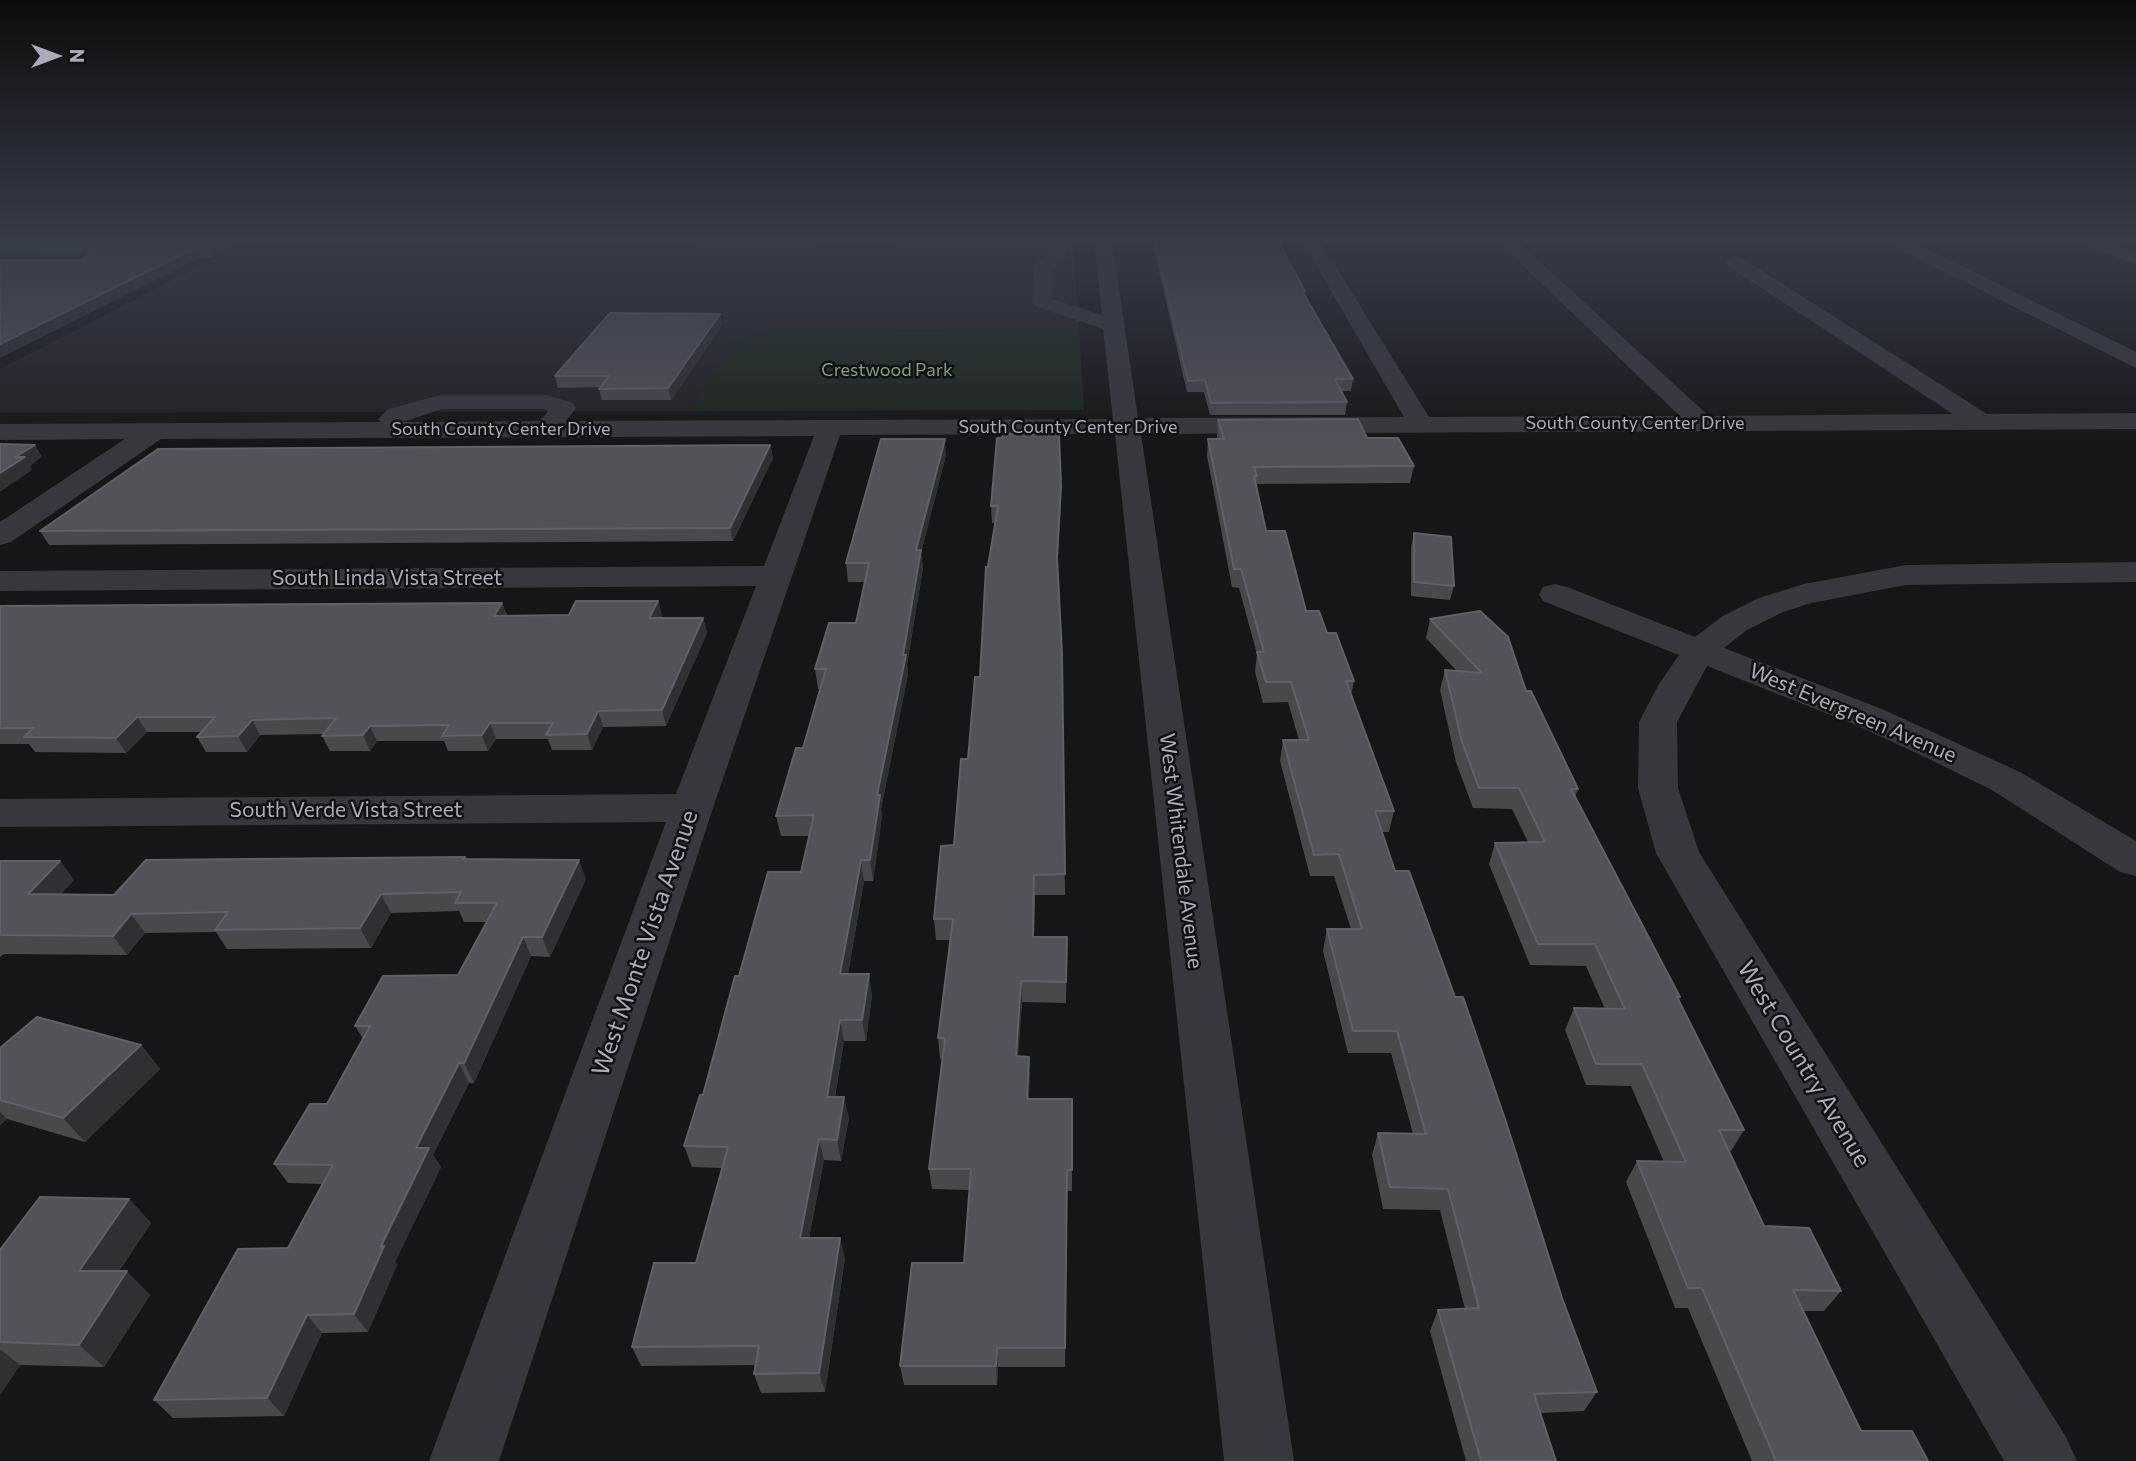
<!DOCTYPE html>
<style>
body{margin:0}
#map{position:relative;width:2136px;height:1461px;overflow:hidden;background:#161618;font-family:Commissioner,sans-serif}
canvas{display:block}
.north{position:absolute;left:21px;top:21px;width:70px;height:70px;-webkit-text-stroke:5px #111113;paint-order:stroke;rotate:90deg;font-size:19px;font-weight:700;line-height:28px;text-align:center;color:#a8adb8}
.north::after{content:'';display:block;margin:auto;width:24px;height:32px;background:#a8adb8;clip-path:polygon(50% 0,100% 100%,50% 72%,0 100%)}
</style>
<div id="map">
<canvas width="2136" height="1461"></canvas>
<div class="north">N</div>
</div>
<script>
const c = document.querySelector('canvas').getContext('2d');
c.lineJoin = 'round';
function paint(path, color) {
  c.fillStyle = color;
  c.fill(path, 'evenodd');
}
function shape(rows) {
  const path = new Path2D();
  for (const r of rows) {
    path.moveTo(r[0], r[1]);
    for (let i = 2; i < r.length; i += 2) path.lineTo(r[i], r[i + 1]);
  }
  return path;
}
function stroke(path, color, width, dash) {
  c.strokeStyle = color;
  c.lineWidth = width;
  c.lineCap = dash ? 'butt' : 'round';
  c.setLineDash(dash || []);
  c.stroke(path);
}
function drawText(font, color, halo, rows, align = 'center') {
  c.font = font + ' Commissioner,sans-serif';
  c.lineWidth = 5;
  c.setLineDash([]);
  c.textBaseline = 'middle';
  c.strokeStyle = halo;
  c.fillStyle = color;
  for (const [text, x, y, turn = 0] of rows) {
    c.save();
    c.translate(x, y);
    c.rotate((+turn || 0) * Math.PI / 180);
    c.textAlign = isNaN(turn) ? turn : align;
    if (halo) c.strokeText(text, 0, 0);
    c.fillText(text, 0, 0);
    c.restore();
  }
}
const built = shape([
 [249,241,1073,241,1079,330,772,331,733,343,690,411,0,413,0,369]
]);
const green = shape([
 [1079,330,1084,410,690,411,733,343,772,331]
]);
const minor = shape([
 [691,241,828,241,819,246,730,250,700,246,691,241],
 [890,241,1064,241,1066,257,1052,267,1052,299,1102,315,1094,241,1112,241,1138,418,1404,417,1302,241,1320,241,1429,417,1680,416,1497,241,1517,241,1709,416,1953,414,1728,266,1726,262,1735,256,1742,258,1987,414,2136,413,2136,429,1141,434,1294,1461,1224,1461,1115,434,840,435,713,808,499,1461,429,1461,666,822,0,827,0,799,676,794,756,586,0,591,0,571,764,566,814,436,161,439,11,542,0,545,0,522,125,439,0,440,0,424,381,422,378,419,388,409,441,395,546,395,573,403,576,408,566,421,1113,419,1103,329,1035,306,1032,302,1034,265,1048,255,1047,248,899,246,890,241],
 [442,409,544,409,548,411,540,421,403,422,442,409],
 [1888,241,1911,241,2136,352,2136,368,1891,245,1888,241],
 [2083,241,2108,241,2136,252,2136,265,2086,245,2083,241],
 [2136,562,2136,582,1906,585,1811,603,1783,612,1747,630,1724,648,1882,709,2020,772,2136,841,2136,876,2120,872,1992,790,1927,758,1856,725,1707,666,1677,722,1678,788,1699,852,2066,1437,2077,1461,2004,1461,1656,853,1638,788,1639,722,1659,684,1679,655,1543,601,1539,594,1543,587,1555,584,1567,587,1695,637,1723,616,1759,598,1804,584,1906,565,2136,562]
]);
const wall = shape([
 [0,241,246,241,214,258,80,260,88,255,85,252,0,253],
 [1152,241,1278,241,1305,291,1305,294,1353,379,1351,391,1341,391,1347,402,1345,415,1210,415,1204,392,1187,392],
 [720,314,722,325,671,400,602,400,599,389,600,387,558,388,555,376],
 [1218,420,1367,438,1414,466,1410,483,1256,484,1266,531,1306,611,1327,633,1354,681,1351,696,1394,811,1389,832,1382,832,1395,871,1562,1298,1597,1392,1584,1411,1541,1413,1556,1461,1466,1461,1430,1331,1438,1310,1465,1309,1440,1210,1383,1209,1372,1155,1378,1133,1413,1134,1391,1053,1348,1053,1323,951,1327,929,1351,929,1334,876,1310,876,1280,761,1283,740,1299,740,1288,702,1263,703,1255,672,1257,654,1239,588,1232,587,1207,456,1208,439,1217,439,1217,436],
 [770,445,773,458,733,541,49,545,40,531],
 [946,455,921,553,923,568,907,664,908,674,881,809,882,816,873,881,864,881,848,974,872,995,866,1041,844,1041,835,1097,849,1118,841,1161,824,1160,809,1238,845,1258,825,1392,761,1393,754,1374,755,1365,641,1366,632,1347,696,1263,722,1168,692,1167,684,1146,703,1095,739,976,801,872,809,836,781,836,776,816,803,748,820,689,818,689,815,669,856,623,865,582,848,582,846,563],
 [1061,503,1057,567,1062,654,1065,895,1035,895,1034,937,1067,937,1066,1003,1022,1002,1018,1056,1029,1057,1029,1099,1072,1099,1072,1191,1067,1191,1065,1367,998,1367,997,1385,904,1385,900,1366,964,1263,969,1190,932,1189,929,1169,942,1059,940,1059,938,1038,950,940,936,940,934,919,954,845,980,677,988,567,995,523,992,523,991,506],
 [1414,533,1454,586,1450,600,1411,596,1411,547],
 [658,601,662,616,661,618,703,618,707,633,666,726,603,727,592,750,552,750,548,739,496,739,488,751,448,751,444,741,377,741,370,751,330,751,322,736,323,734,260,735,247,752,206,752,197,737,201,732,147,732,126,753,35,752,29,744,0,744,0,606,502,603,507,615,569,615],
 [1430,619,1526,691,1578,789,1575,797,1680,997,1679,1000,1744,1130,1731,1151,1729,1151,1764,1226,1841,1291,1824,1311,1803,1311,1861,1431,1928,1461,1752,1461,1688,1308,1675,1308,1626,1182,1637,1161,1664,1162,1631,1086,1586,1085,1565,1030,1574,1008,1605,1009,1586,966,1530,965,1489,864,1495,843,1528,842,1512,809,1473,808,1456,762,1440,690,1445,670,1457,671,1426,638],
 [465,857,466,859,586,879,550,957,531,956,474,1083,469,1083,433,1155,441,1167,395,1262,397,1265,368,1332,322,1333,284,1416,173,1418,154,1400,288,1248,323,1184,288,1183,274,1164,327,1104,363,1039,355,1026,458,975,487,922,464,922,459,911,391,913,371,948,227,949,216,932,145,933,127,955,4,954,0,957,0,861,60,861,74,880,61,894,114,895],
 [141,1045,160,1069,85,1142,7,1119,0,1125,0,1048],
 [129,1199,151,1223,119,1271,150,1295,104,1367,20,1365,0,1395,0,1250]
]);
const shadedWall = shape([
 [223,241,246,241,214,258,210,248],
 [195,248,199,258,0,358,0,344],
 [720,314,722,325,671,400,668,388],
 [945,439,946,455,921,553,923,568,907,664,908,674,881,809,882,816,873,881,870,860,877,795,903,655,916,550],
 [35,445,42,457,30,466,32,470,0,492,0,473,15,457],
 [770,445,773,458,733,541,730,528],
 [1061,486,1061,503,1057,575,1057,557],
 [658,601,662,616,653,633,649,618],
 [502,603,507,618,494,616],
 [703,618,707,633,666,726,662,710],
 [598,711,603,727,592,750,587,734],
 [137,717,147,732,126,753,116,738],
 [252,720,260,735,247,752,238,736],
 [490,723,496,739,488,751,482,735],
 [370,726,377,741,370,751,363,735],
 [579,860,586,879,550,957,542,937],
 [861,860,864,881,844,996,840,974],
 [60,861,74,880,43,913,28,894],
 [381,894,391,913,371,948,360,928],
 [131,914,145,933,127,955,113,936],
 [523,937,531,956,474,1083,464,1063],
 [869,974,872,995,866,1041,862,1020],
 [1021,981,1022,1002,1016,1077,1016,1056],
 [840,1020,844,1041,831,1118,827,1097],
 [141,1045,160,1069,85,1142,63,1118],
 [1029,1057,1030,1078,1028,1120,1027,1099],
 [459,1063,469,1083,433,1155,441,1167,395,1262,397,1265,368,1332,354,1314,381,1246,416,1148],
 [844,1097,849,1118,841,1161,837,1140],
 [0,1112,7,1119,0,1125],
 [819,1139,824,1160,805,1258,800,1238],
 [129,1199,151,1223,103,1294,79,1271],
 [840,1238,845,1258,825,1392,819,1373],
 [127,1271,150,1295,104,1367,79,1345],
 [307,1315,322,1333,284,1416,267,1398],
 [997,1348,998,1367,997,1385,996,1366],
 [0,1349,20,1365,0,1395]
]);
const building = shape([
 [0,241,223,241,210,248,195,248,0,344,0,260,80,260,92,252,80,243,0,243,0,241],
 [1155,241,1278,241,1305,291,1302,291,1353,379,1335,379,1347,402,1211,403,1205,380,1188,381,1155,241],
 [610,313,720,314,668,388,599,389,609,376,555,376,610,313],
 [1358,419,1367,438,1398,438,1414,466,1254,467,1257,476,1254,476,1266,531,1285,531,1306,611,1319,611,1327,633,1336,633,1354,681,1346,681,1394,811,1375,811,1395,871,1409,871,1455,997,1463,997,1506,1122,1562,1298,1597,1392,1534,1394,1556,1461,1481,1461,1438,1310,1479,1308,1448,1189,1390,1187,1378,1133,1426,1134,1397,1031,1353,1031,1327,929,1362,929,1339,854,1314,855,1283,740,1309,740,1291,682,1266,682,1257,652,1264,652,1241,569,1234,569,1208,439,1224,439,1218,420,1358,419],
 [1003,434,1059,434,1061,486,1057,557,1062,654,1065,874,1034,875,1033,937,1067,937,1066,982,1021,981,1016,1056,1029,1057,1027,1099,1072,1099,1072,1170,1067,1170,1065,1348,997,1348,996,1366,900,1366,912,1263,964,1263,971,1169,929,1169,945,1038,938,1038,953,919,934,919,941,846,954,845,961,759,968,759,975,677,980,677,986,567,988,567,998,506,991,506,997,438,1002,438,1003,434],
 [881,439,945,439,916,550,921,550,903,655,906,655,877,795,880,795,870,860,861,860,840,974,869,974,862,1020,840,1020,827,1097,844,1097,837,1140,819,1139,800,1238,840,1238,819,1373,754,1374,759,1346,632,1347,654,1263,696,1263,728,1147,684,1146,700,1095,703,1095,735,976,739,976,768,872,801,872,814,815,776,816,796,748,803,748,826,669,815,669,829,623,856,623,869,563,846,563,881,439],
 [0,444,35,445,15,457,25,457,0,473,0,444],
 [770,445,730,528,40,531,158,449,770,445],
 [1414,533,1451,537,1454,586,1414,582,1414,533],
 [576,601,658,601,649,618,703,618,662,710,598,711,587,734,546,735,553,723,490,723,482,735,442,736,449,725,370,726,363,735,322,736,336,718,252,720,238,736,197,737,215,717,137,717,116,738,24,737,34,728,0,728,0,606,502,603,494,616,569,615,576,601],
 [1480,611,1508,637,1526,691,1531,691,1578,789,1571,789,1680,997,1677,997,1744,1130,1719,1130,1764,1226,1809,1228,1841,1291,1793,1290,1861,1431,1912,1431,1928,1461,1776,1461,1702,1288,1688,1288,1637,1161,1686,1162,1642,1064,1596,1064,1574,1008,1625,1009,1595,944,1538,944,1495,843,1545,842,1519,788,1479,788,1462,742,1445,670,1482,673,1430,619,1480,611],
 [465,857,463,859,579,860,542,937,523,937,464,1063,459,1063,416,1148,429,1148,381,1246,384,1246,354,1314,307,1315,267,1398,154,1400,238,1249,288,1248,333,1165,274,1164,310,1104,327,1104,370,1026,355,1026,383,976,458,975,497,903,455,903,461,892,381,894,360,928,215,930,228,912,131,914,113,936,0,935,0,861,60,861,28,894,114,895,146,860,465,857],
 [37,1017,141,1045,63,1118,0,1100,0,1048,37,1017],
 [40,1197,129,1199,79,1271,127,1271,79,1345,0,1342,0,1250,40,1197]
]);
const farParknames = [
 ["Crestwood Park",887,370]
];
const farStreetnames = [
 ["South County Center Drive",1635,423],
 ["South County Center Drive",1068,427],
 ["South County Center Drive",501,429]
];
const streetNames = [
 ["South Linda Vista Street",387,578],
 ["West Evergreen Avenue",1853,713,23],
 ["South Verde Vista Street",346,810],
 ["West Whitendale Avenue",1181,851,83]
];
const nearStreetnames = [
 ["West Monte Vista Avenue",645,943,-71],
 ["West Country Avenue",1804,1064,59]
];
paint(built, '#222225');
paint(green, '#1e261f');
paint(minor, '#37383d');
paint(wall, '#47494d');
paint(shadedWall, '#2f3033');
paint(building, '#525359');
stroke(building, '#5f6168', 2);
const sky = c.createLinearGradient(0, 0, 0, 446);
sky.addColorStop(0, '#0c0c0d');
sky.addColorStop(0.54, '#363c48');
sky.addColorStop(1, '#363c4800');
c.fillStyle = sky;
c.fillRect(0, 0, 2136, 446);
drawText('18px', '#7fa381', '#111113', farParknames);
drawText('18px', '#a8adb8', '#111113', farStreetnames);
drawText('21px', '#a8adb8', '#111113', streetNames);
drawText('24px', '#a8adb8', '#111113', nearStreetnames);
</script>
